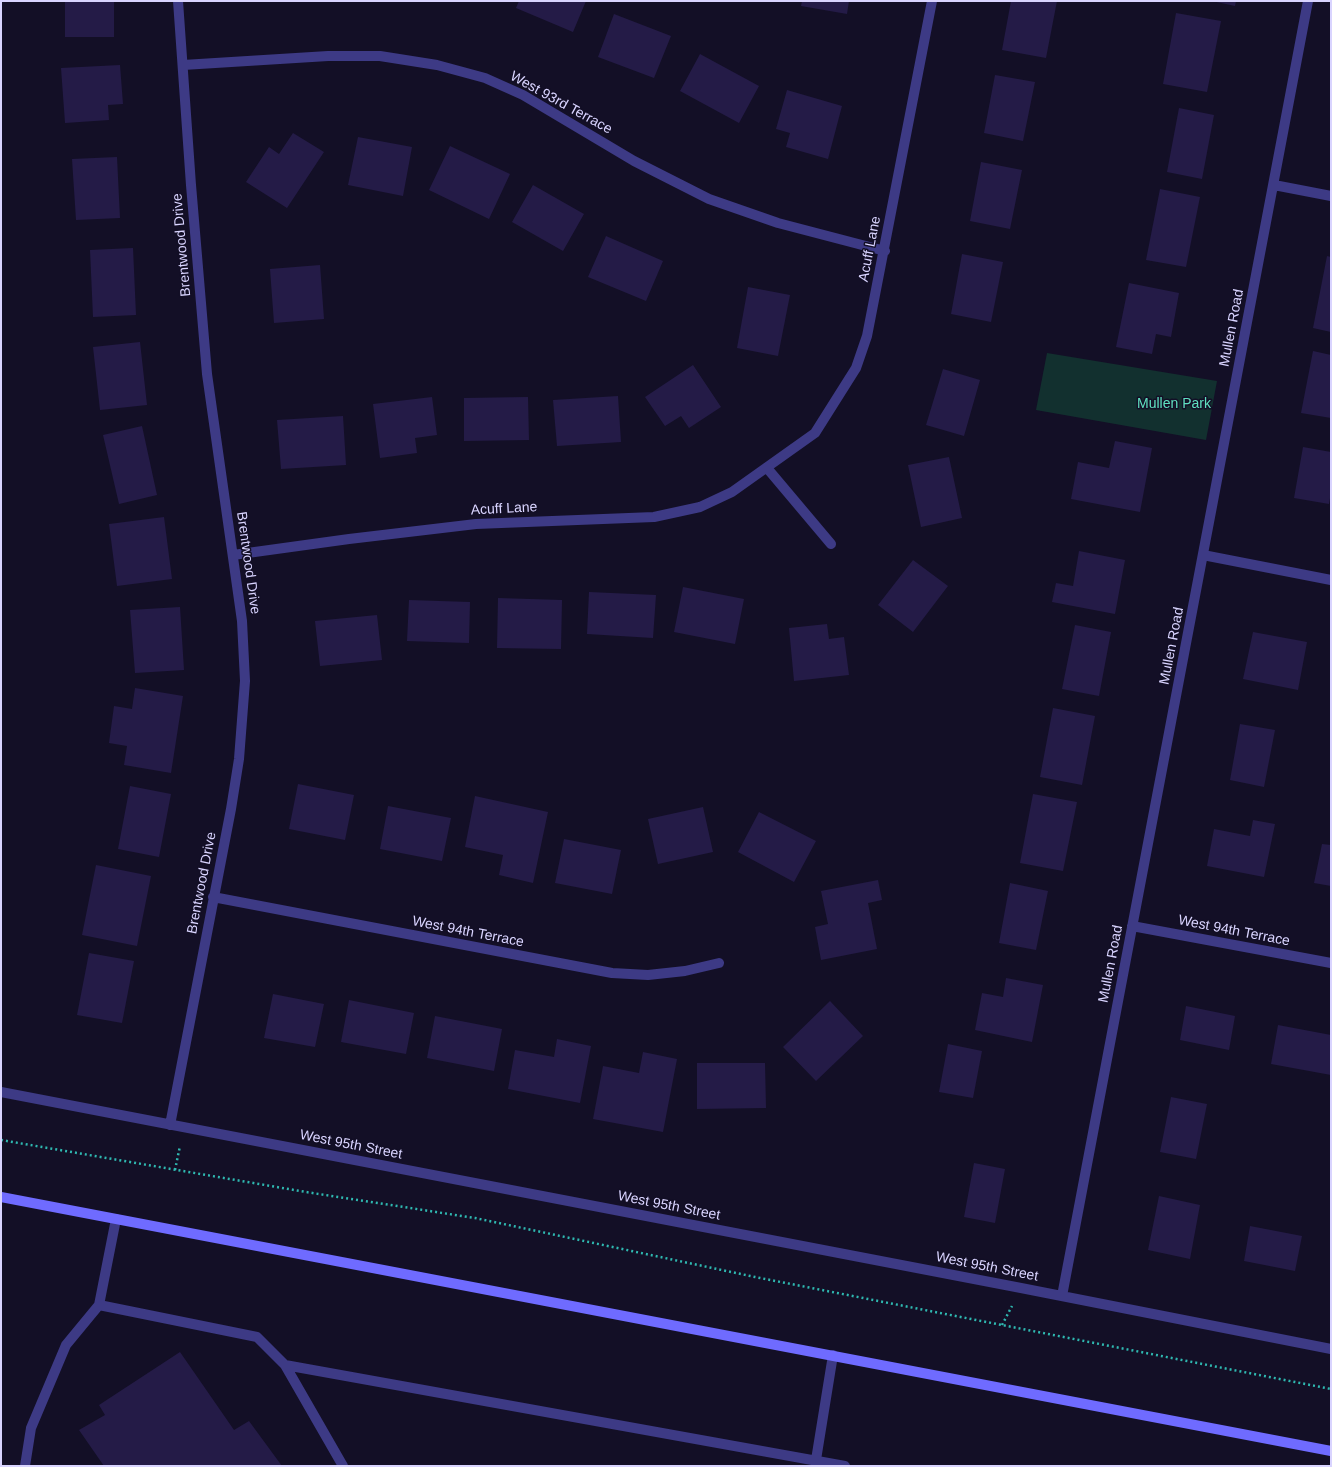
<!DOCTYPE html>
<style>
body{margin:0}
#map{position:relative;width:1332px;height:1467px;overflow:hidden;background:#130f26;font-family:Arial,sans-serif}
canvas{display:block}
.frame{position:absolute;inset:0;border:2px solid #d9d4ff;pointer-events:none}
</style>
<div id="map">
<canvas width="1332" height="1467"></canvas>
<div class="frame"></div>
</div>
<script>
const c = document.querySelector('canvas').getContext('2d');
c.lineJoin = 'round';
function paint(path, color) {
  c.fillStyle = color;
  c.fill(path, 'evenodd');
}
function shape(rows) {
  const path = new Path2D();
  for (const r of rows) {
    path.moveTo(r[0], r[1]);
    for (let i = 2; i < r.length; i += 2) path.lineTo(r[i], r[i + 1]);
  }
  return path;
}
function stroke(path, color, width, dash) {
  c.strokeStyle = color;
  c.lineWidth = width;
  c.lineCap = dash ? 'butt' : 'round';
  c.setLineDash(dash || []);
  c.stroke(path);
}
function drawText(font, color, halo, rows, align = 'center') {
  c.font = font + ' Arial,sans-serif';
  c.lineWidth = 3;
  c.setLineDash([]);
  c.textBaseline = 'middle';
  c.strokeStyle = halo;
  c.fillStyle = color;
  for (const [text, x, y, turn = 0] of rows) {
    c.save();
    c.translate(x, y);
    c.rotate((+turn || 0) * Math.PI / 180);
    c.textAlign = isNaN(turn) ? turn : align;
    if (halo) c.strokeText(text, 0, 0);
    c.fillText(text, 0, 0);
    c.restore();
  }
}
const green = shape([
 [1047,353,1217,381,1206,440,1036,410]
]);
const building = shape([
 [65,1,114,1,114,37,65,37],
 [519,1,586,1,573,32,516,8],
 [802,1,849,1,847,14,801,6],
 [1011,1,1057,1,1046,58,1002,50],
 [1212,1,1236,1,1235,6],
 [1176,13,1221,21,1207,92,1163,84],
 [614,14,671,36,654,78,598,57],
 [700,54,759,86,739,123,680,91],
 [120,65,123,104,108,105,109,120,65,123,61,68],
 [995,75,1035,82,1023,141,984,133],
 [787,90,842,106,828,159,786,147,790,133,776,129],
 [1179,108,1214,115,1202,179,1167,172],
 [293,133,324,152,287,208,246,182,269,147,279,154],
 [358,137,412,147,403,196,348,185],
 [450,146,510,174,489,219,429,190],
 [117,157,120,218,76,220,72,159],
 [981,162,1022,170,1010,229,970,221],
 [533,185,584,214,563,251,512,222],
 [1160,189,1200,197,1186,267,1146,260],
 [606,236,663,261,646,301,588,277],
 [133,248,136,315,93,317,90,250],
 [962,254,1003,262,991,322,951,314],
 [1327,256,1331,257,1331,332,1313,328],
 [320,265,324,319,274,323,270,269],
 [1129,283,1179,293,1171,337,1156,334,1152,354,1116,347],
 [748,287,790,295,778,356,737,348],
 [140,342,147,405,100,410,93,347],
 [1313,351,1331,355,1331,418,1301,413],
 [693,365,721,407,689,428,681,416,665,426,645,397],
 [943,369,980,380,964,436,926,425],
 [618,396,621,442,557,446,553,400],
 [432,397,437,435,415,438,417,453,380,458,373,404],
 [528,397,529,440,464,441,464,398],
 [343,416,346,465,281,469,277,420],
 [142,426,157,495,119,504,103,435],
 [1115,441,1152,448,1140,512,1071,499,1078,462,1109,468],
 [1303,447,1331,452,1331,492,1329,504,1294,498],
 [949,457,962,518,921,527,908,465],
 [164,517,172,579,117,586,109,524],
 [1079,551,1125,560,1115,614,1052,602,1056,583,1073,586],
 [913,560,948,586,913,632,878,605],
 [683,587,744,599,735,644,674,632],
 [589,592,656,595,653,638,587,634],
 [498,598,562,600,561,649,497,648],
 [409,600,470,602,469,643,407,641],
 [180,607,184,670,135,673,130,610],
 [377,615,382,660,320,666,315,621],
 [827,624,829,639,844,637,849,675,794,681,789,628],
 [1075,625,1111,632,1099,696,1062,689],
 [1253,632,1307,642,1298,690,1243,679],
 [135,688,183,696,171,773,124,765,127,746,109,743,114,706,132,709],
 [1053,708,1095,716,1082,785,1040,777],
 [1240,724,1275,730,1264,787,1230,780],
 [298,784,354,795,345,840,289,829],
 [130,786,171,794,159,857,118,849],
 [1033,794,1077,802,1063,871,1020,863],
 [475,796,548,812,533,883,499,875,503,855,465,847],
 [388,806,451,818,442,861,380,849],
 [703,807,713,852,658,864,648,819],
 [759,812,816,841,794,882,738,852],
 [1253,820,1275,824,1264,877,1207,866,1214,829,1250,836],
 [564,839,621,850,612,894,555,883],
 [1322,844,1331,845,1331,886,1314,883],
 [96,865,151,876,137,946,82,935],
 [878,880,882,900,868,903,877,949,821,960,815,927,828,924,821,891],
 [1010,883,1048,891,1036,950,999,943],
 [89,953,134,961,122,1023,77,1015],
 [1006,978,1043,985,1032,1042,975,1030,982,993,1003,997],
 [273,994,324,1004,315,1047,264,1038],
 [349,1000,414,1013,406,1054,341,1042],
 [830,1001,863,1036,816,1081,783,1047],
 [1186,1006,1235,1016,1229,1050,1180,1040],
 [435,1016,502,1029,494,1071,427,1058],
 [1278,1025,1331,1035,1331,1075,1271,1064],
 [557,1039,591,1046,580,1103,508,1089,515,1050,554,1057],
 [948,1044,982,1051,973,1098,939,1092],
 [643,1052,677,1059,663,1132,593,1119,603,1066,639,1073],
 [697,1063,765,1063,766,1108,697,1109],
 [1171,1097,1207,1104,1196,1159,1160,1152],
 [974,1163,1005,1169,995,1223,964,1217],
 [1159,1196,1200,1205,1190,1259,1148,1250],
 [1250,1226,1302,1236,1295,1271,1244,1261],
 [180,1352,234,1430,249,1421,282,1466,104,1466,79,1430,105,1415,99,1405]
]);
const path = shape([
 [1,1140,306,1192,475,1218,755,1277,1331,1389],
 [175,1170,180,1146],
 [1002,1325,1012,1306]
]);
const service = shape([
 [116,1219,99,1305,257,1337,285,1365,845,1466],
 [285,1365,343,1466],
 [25,1466,31,1428,66,1345,99,1305],
 [815,1466,833,1355]
]);
const minor = shape([
 [183,65,328,56,380,56,437,65,485,78,523,95,634,161,709,199,778,223,885,251],
 [1274,185,1331,196],
 [767,468,831,544],
 [233,555,349,539,476,524,654,517,700,507,732,492,815,433,856,368,867,336,932,1],
 [1203,555,1331,580],
 [213,897,612,973,648,975,685,971,719,963],
 [1132,926,1331,963],
 [1,1092,1021,1288,1331,1349],
 [170,1125,231,809,239,759,245,681,242,621,207,374,191,185,178,1],
 [1062,1296,1308,1]
]);
const secondary = shape([
 [1,1197,1331,1451]
]);
const streetNames = [
 ["West 93rd Terrace",561,103,29],
 ["Brentwood Drive",182,245,-95],
 ["Acuff Lane",870,249,-79],
 ["Mullen Road",1232,328,-79],
 ["Acuff Lane",504,509,-3],
 ["Brentwood Drive",248,563,82],
 ["Mullen Road",1172,646,-79],
 ["Brentwood Drive",202,883,-79],
 ["West 94th Terrace",1234,931,11],
 ["West 94th Terrace",468,932,11],
 ["Mullen Road",1111,964,-79],
 ["West 95th Street",351,1145,11],
 ["West 95th Street",669,1206,11],
 ["West 95th Street",987,1267,11]
];
const parkNames = [
 ["Mullen Park",1174,404]
];
paint(green, '#12302f');
paint(building, '#241b47');
stroke(path, '#2fb8b0', 2.5, [2, 3]);
stroke(service, '#3d3a85', 10);
stroke(minor, '#3d3a85', 10);
stroke(secondary, '#6f6bff', 10);
drawText('14px', '#d9d4ff', '#130f26', streetNames);
drawText('14px', '#5fe0c0', '#130f26', parkNames);
</script>
